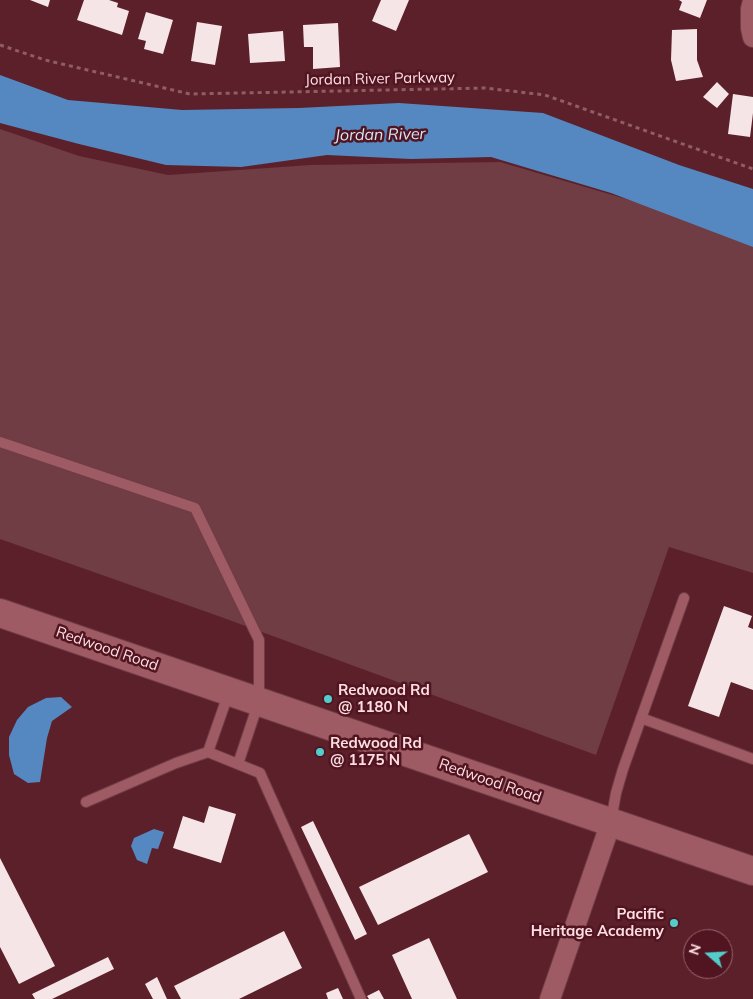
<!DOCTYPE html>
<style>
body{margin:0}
#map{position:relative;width:753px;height:999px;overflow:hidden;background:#5c202a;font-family:Mulish,sans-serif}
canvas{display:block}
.north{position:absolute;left:683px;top:929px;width:50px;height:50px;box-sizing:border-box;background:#501521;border:1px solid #96656d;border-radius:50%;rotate:289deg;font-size:14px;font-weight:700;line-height:20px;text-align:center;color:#fedee0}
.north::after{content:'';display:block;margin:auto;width:18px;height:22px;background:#53cdca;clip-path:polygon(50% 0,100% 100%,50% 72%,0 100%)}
</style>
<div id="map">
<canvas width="753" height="999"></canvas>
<div class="north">N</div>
</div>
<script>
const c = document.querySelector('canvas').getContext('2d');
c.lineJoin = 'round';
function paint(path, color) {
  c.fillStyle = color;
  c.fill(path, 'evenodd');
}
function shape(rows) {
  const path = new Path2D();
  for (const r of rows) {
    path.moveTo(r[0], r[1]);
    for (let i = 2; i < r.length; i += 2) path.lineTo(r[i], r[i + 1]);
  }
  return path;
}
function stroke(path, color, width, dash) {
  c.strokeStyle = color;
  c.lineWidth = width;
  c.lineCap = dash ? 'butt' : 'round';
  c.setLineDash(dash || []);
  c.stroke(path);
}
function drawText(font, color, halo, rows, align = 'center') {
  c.font = font + ' Mulish,sans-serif';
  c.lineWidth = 5;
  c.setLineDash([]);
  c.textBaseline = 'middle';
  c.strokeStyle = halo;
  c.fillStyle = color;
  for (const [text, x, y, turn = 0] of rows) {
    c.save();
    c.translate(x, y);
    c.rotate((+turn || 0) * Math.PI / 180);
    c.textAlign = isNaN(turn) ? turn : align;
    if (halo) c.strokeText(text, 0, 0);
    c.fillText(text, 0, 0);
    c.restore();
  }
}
const green = shape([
 [0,129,79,156,168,175,310,165,500,162,650,206,753,245,753,573,669,547,596,755,221,617,0,539]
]);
const water = shape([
 [0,75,68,100,182,110,299,108,399,103,543,113,679,165,753,189,753,247,611,193,491,157,411,159,327,155,241,167,166,165,79,144,0,123],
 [61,697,72,707,52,721,47,738,40,782,28,783,14,774,9,755,9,737,17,720,28,707,46,698],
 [154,829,164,832,158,849,152,848,147,864,137,860,131,846,134,838]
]);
const building = shape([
 [30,0,50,0,48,7],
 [84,0,109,0,118,3,117,7,129,11,122,35,77,20],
 [381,0,409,0,396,31,372,21],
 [679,0,707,0,700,18,679,10,682,2],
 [146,12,173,20,163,54,144,49,146,41,138,39],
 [197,22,222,26,215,65,191,61],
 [338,23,340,67,313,69,313,47,304,47,303,25],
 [697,29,697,60,703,77,676,81,671,60,672,30],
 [283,31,285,61,250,63,248,34],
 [717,82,729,94,717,108,703,97],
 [733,94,753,97,753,113,750,137,728,134],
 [724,606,752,616,748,627,753,629,753,690,731,682,719,717,688,706],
 [209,806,236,814,221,863,173,848,183,816,204,823],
 [313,821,367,934,355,940,301,827],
 [469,834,488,872,378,925,359,887],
 [0,858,55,966,19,984,0,947],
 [284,931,302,968,239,999,181,999,174,986],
 [429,938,457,999,412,999,392,955],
 [108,957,114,969,52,999,35,999,32,994],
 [157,977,167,999,153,999,145,984],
 [338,988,343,999,328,999,326,993],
 [379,990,384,999,369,999,367,996]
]);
const path = shape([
 [0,45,45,60,190,94,485,88,545,95,753,169]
]);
const service = shape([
 [0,442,195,508,259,640,259,701,238,764],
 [641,718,753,759],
 [208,752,229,692],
 [86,802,176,763,208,752,260,773,361,999],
 [611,821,616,793,623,769,684,598]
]);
const minor = shape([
 [753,1,751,9,751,28,753,37],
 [550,999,611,822]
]);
const secondary = shape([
 [0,613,753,871]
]);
const markers = [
 [328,699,5,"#53cdca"],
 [320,752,5,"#53cdca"],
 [674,923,5,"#53cdca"]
];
const streetNames = [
 ["Jordan River Parkway",380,79,-1],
 ["Redwood Road",107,649,19],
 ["Redwood Road",490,781,19]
];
const poiNames = [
 ["Redwood Rd",338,690],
 ["@ 1180 N",338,707],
 ["Redwood Rd",330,743],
 ["@ 1175 N",330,760],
 ["Pacific",664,914,"right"],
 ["Heritage Academy",664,931,"right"]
];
const waterNames = [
 ["Jordan River",380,135,-1]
];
paint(green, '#6f3d43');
paint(water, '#5588c1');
paint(building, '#f5e5e6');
stroke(service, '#703c48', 12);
stroke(minor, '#703c48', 22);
stroke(secondary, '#703c48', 30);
stroke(path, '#905d65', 3, [4, 4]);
stroke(service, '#9e5b63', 10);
stroke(minor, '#9e5b63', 20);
stroke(secondary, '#9e5b63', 28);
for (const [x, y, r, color] of markers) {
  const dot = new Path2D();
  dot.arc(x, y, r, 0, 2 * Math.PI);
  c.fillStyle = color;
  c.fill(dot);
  stroke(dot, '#501521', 2);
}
drawText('15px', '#fedee0', '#501521', streetNames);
drawText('bold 15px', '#fedee0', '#501521', poiNames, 'left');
drawText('italic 16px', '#d7e4f5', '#501521', waterNames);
</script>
